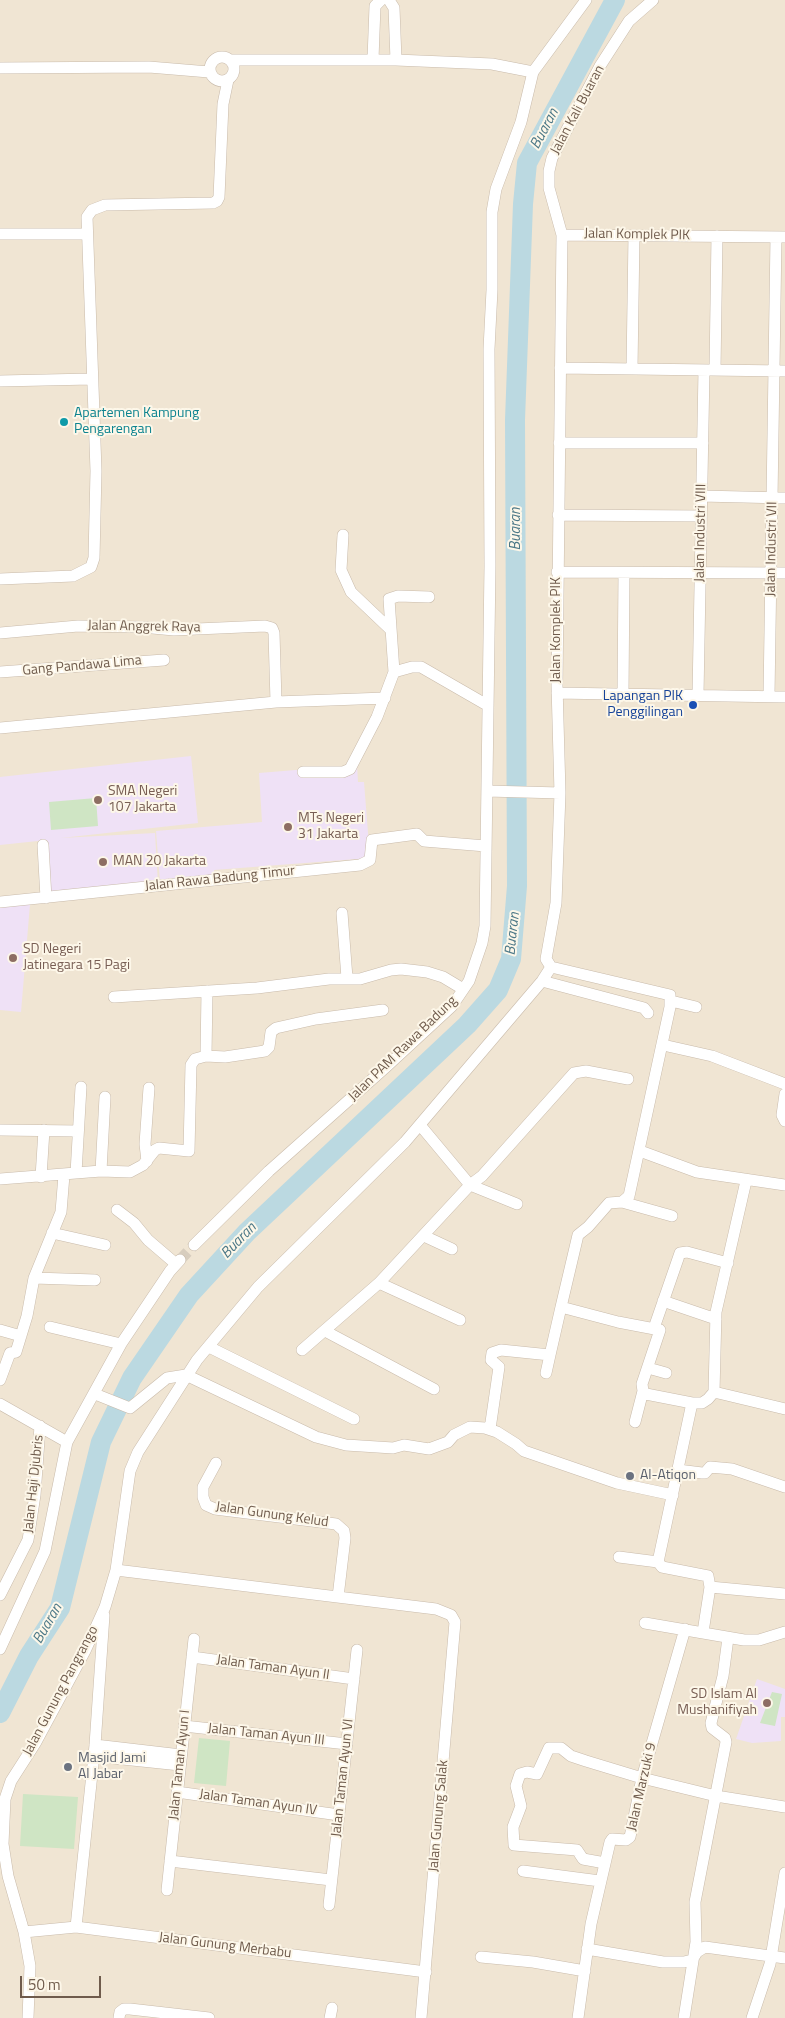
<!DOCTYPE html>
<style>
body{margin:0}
#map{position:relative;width:785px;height:2018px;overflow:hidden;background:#faf3e4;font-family:"Titillium Web",sans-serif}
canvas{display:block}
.scale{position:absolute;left:20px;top:1976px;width:81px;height:22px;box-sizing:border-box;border:2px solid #6f5b4c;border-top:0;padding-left:6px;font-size:15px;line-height:18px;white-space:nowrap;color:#6f5b4c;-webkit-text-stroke:4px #fdf7e9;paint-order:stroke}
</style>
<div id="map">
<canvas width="785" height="2018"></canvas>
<div class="scale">50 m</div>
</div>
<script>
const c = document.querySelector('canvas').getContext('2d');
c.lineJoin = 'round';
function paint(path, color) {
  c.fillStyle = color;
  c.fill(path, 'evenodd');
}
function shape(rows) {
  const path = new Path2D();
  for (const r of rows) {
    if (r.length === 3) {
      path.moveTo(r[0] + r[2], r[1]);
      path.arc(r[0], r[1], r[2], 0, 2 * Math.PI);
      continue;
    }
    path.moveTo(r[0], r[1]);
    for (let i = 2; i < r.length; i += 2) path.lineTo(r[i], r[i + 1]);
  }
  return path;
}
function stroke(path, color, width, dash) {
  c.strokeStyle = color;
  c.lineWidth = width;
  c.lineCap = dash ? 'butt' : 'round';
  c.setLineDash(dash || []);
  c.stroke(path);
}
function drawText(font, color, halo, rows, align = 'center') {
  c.font = font + ' "Titillium Web",sans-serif';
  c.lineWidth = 4;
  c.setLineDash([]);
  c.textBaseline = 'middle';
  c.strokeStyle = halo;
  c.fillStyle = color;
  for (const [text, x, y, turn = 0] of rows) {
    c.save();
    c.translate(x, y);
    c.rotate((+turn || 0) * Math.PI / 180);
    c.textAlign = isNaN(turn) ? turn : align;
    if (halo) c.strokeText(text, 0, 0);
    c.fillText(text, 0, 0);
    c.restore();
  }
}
const residential = shape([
 [0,0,785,0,785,2018,0,2018]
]);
const education = shape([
 [191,756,198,823,61,838,155,833,158,884,51,892,47,840,0,845,0,777],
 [357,765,358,782,364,782,370,858,214,870,214,878,160,882,156,831,262,822,259,773],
 [30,904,21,1012,0,1010,0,906],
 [757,1679,785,1689,785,1717,781,1717,781,1741,752,1743,736,1739]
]);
const green = shape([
 [96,798,98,826,51,830,49,802],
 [772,1692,782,1694,775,1726,760,1723],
 [199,1738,230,1741,226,1786,194,1783],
 [23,1794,78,1797,74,1849,20,1846]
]);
const river = shape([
 [0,1713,29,1656,60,1608,101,1442,132,1378,189,1295,247,1232,467,1025,498,990,511,959,517,886,515,420,523,204,527,163,615,0]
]);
const minorTunnel = shape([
 [180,1260,194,1245]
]);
const minor = shape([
 [389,0,394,8,396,60],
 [653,0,629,21,600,66,552,158,549,171,549,188,562,235,557,685,560,793,556,903,546,959,551,967,670,995,670,1007,629,1196,622,1202,609,1203,588,1227,578,1235,561,1307,618,1322,660,1330,642,1384,643,1391,646,1394,692,1403,658,1562,662,1567,708,1576,710,1587,703,1632],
 [222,69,12],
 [373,59,375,6,381,0],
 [231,60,396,60,492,64,533,72],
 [0,68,149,67,209,72],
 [0,234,87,234],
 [562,235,785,237],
 [560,368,785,371],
 [632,369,634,235],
 [715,370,717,236],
 [0,381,91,379],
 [559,443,703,443],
 [701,496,785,498],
 [558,515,701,516],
 [343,535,341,570,351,592,391,630],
 [557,572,785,573],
 [0,579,73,576,91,567,94,558,96,471,87,217,92,210,105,205,213,203,217,201,219,197,223,104,228,80],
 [0,633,78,626,142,627,174,630,265,626,272,628,274,633,276,702],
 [0,672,164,660],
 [394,672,412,667,421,667,487,705],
 [557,693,785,697],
 [623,694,624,573],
 [698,695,704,370],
 [769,696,776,237],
 [0,728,276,702,385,698],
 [303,772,343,772,350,769,377,717,394,672,389,599,398,596,429,597],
 [487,791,560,793],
 [43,845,46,898],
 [0,902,360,865,370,860,372,840,417,834,424,841,486,846],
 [342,913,347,978],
 [542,981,644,1008,648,1013],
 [114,997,257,988,329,979,360,979,391,970,401,969,427,972,443,977,463,989],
 [671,1001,696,1007],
 [663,1045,712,1056,785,1084],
 [206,1056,207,991],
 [785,1094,782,1115,785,1121],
 [420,1125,470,1185,517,1204],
 [0,1130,78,1131],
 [640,1151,697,1172,785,1185],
 [147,1161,145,1144,149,1088],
 [101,1171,105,1097],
 [76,1173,81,1087],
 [41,1177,44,1130],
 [0,1179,101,1171,130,1172,143,1165,155,1150,159,1148,189,1151,191,1065,195,1059,206,1056,225,1057,265,1051,269,1047,271,1032,276,1028,316,1019,383,1010],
 [622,1202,672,1216],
 [117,1210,134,1223,148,1240,176,1264],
 [52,1233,105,1245],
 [424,1236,452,1249],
 [194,1245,269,1171,386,1067,452,1006,469,981,482,943,485,926,490,566,489,349,492,290,492,212,496,189,521,122,533,72,586,0],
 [34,1278,95,1280],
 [379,1283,460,1320],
 [663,1301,716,1319],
 [50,1327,121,1344],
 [654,1328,680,1253,687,1252,728,1263],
 [0,1330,21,1336],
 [325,1331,434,1389],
 [209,1347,354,1419],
 [302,1350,379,1283,470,1185,482,1176,574,1073,586,1071,628,1079],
 [648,1368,666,1373],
 [546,1373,550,1355],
 [0,1380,10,1353,16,1352,27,1316,34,1278,61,1212,64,1175],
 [714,1392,785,1409],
 [95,1394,130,1408,167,1378,186,1375,316,1437,346,1445,393,1448,404,1445,429,1449,448,1442,454,1435,470,1427,485,1428,497,1432,516,1444,524,1451,617,1483,673,1495],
 [692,1403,702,1403,708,1399,714,1392,716,1312,746,1181],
 [0,1404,67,1442],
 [635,1422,643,1391],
 [490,1429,499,1367,491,1360,492,1353,501,1350,550,1355,561,1307],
 [216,1463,203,1487,203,1497,206,1505,215,1509,336,1524,344,1531,345,1538,338,1597],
 [678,1470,702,1473,705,1473,710,1467,732,1469,785,1487],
 [619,1557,658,1562],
 [116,1570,436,1609,451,1615,455,1622,421,2018],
 [710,1587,785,1594],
 [0,1595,28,1540,35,1495,40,1426],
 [645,1623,744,1640,759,1640,785,1632],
 [0,1649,45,1551,67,1442,121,1344,170,1271,180,1260],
 [192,1657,354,1679],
 [184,1726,347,1744],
 [95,1745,181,1755],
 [94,1756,180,1765],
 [177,1792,339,1815],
 [170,1861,331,1880],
 [605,1863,583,1859,577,1850,514,1845,513,1827,521,1806,516,1786,520,1774,527,1772,537,1774,549,1748,561,1748,571,1756,586,1761,642,1778,716,1796,785,1807],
 [523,1871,600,1881],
 [167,1890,194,1639],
 [329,1905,357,1650],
 [76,1927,95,1745,104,1615],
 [24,1932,76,1927,426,1972],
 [587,1949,663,1962,684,1962,692,1960,697,1952,705,1947,785,1958],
 [481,1957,533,1962,585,1971],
 [28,2018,30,1966,24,1932,8,1876,3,1844,5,1799,11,1781,36,1742,85,1651,105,1607,116,1570,130,1471,138,1452,197,1360,258,1287,405,1142,542,981,551,967],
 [119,2018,120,2012,124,2009,130,2009,209,2018],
 [330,2018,332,2008],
 [578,2018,591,1924,610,1842,612,1839,626,1840,630,1837,642,1778,685,1629],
 [684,2018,696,1942,695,1902,726,1742,725,1738,712,1728,711,1723,723,1676,728,1638],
 [752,2018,770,1964,785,1873]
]);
const markers = [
 [64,422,5,"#0f9aa8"],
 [693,705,5,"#1a4fb4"],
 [98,800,5,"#8d6e63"],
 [288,827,5,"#8d6e63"],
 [103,862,5,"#8d6e63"],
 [13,958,5,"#8d6e63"],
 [630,1476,5,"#6b7280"],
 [767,1703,5,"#8d6e63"],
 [68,1767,5,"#6b7280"]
];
const streetNames = [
 ["Jalan Kali Buaran",578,110,-62],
 ["Jalan Komplek PIK",637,235,1],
 ["Jalan Industri VIII",701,533,-89],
 ["Jalan Industri VII",772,549,-89],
 ["Jalan Anggrek Raya",144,627,1],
 ["Jalan Komplek PIK",557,630,-90],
 ["Gang Pandawa Lima",82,666,-5],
 ["Jalan Rawa Badung Timur",220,879,-6],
 ["Jalan PAM Rawa Badung",403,1049,-44],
 ["Jalan Haji Djubris",34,1484,-84],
 ["Jalan Gunung Kelud",272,1515,8],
 ["Jalan Taman Ayun II",273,1668,8],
 ["Jalan Gunung Pangrango",61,1691,-62],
 ["Jalan Taman Ayun III",266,1735,6],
 ["Jalan Taman Ayun I",180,1765,-84],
 ["Jalan Taman Ayun VI",343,1778,-84],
 ["Jalan Marzuki 9",642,1787,-77],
 ["Jalan Taman Ayun IV",258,1803,8],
 ["Jalan Gunung Salak",439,1816,-85],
 ["Jalan Gunung Merbabu",225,1946,7]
];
const cultureNames = [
 ["Apartemen Kampung",74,414],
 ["Pengarengan",74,430]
];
const transitNames = [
 ["Lapangan PIK",683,697],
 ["Penggilingan",683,713]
];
const educationNames = [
 ["SMA Negeri",108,792],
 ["107 Jakarta",108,808],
 ["MTs Negeri",298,819],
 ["31 Jakarta",298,835],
 ["MAN 20 Jakarta",113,862],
 ["SD Negeri",23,950],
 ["Jatinegara 15 Pagi",23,966],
 ["SD Islam Al",757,1695,"right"],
 ["Mushanifiyah",757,1711,"right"]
];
const worshipNames = [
 ["Al-Atiqon",640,1476],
 ["Masjid Jami",78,1759],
 ["Al Jabar",78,1775]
];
const waterNames = [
 ["Buaran",545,129,-62],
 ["Buaran",516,529,-90],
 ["Buaran",513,934,-84],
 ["Buaran",239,1241,-46],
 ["Buaran",48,1624,-60]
];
paint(residential, '#f0e5d3');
paint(education, '#efe1f6');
paint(green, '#cfe5c4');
stroke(river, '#bbd9e1', 20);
stroke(minorTunnel, '#d7cdbe', 11, [11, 5.5]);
stroke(minor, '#c9bbab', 12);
stroke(minor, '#fff', 11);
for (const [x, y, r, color] of markers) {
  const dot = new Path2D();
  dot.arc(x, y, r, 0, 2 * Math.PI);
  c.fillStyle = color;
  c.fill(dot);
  stroke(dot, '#fdf7e9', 2);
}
drawText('14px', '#6f5b4c', '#fdf7e9', streetNames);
drawText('14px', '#0d838f', '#fdf7e9', cultureNames, 'left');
drawText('14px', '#164399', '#fdf7e9', transitNames, 'right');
drawText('14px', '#785e54', '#fdf7e9', educationNames, 'left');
drawText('14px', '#5b616d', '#fdf7e9', worshipNames, 'left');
drawText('italic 15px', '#4c7887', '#fdf7e9', waterNames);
</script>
